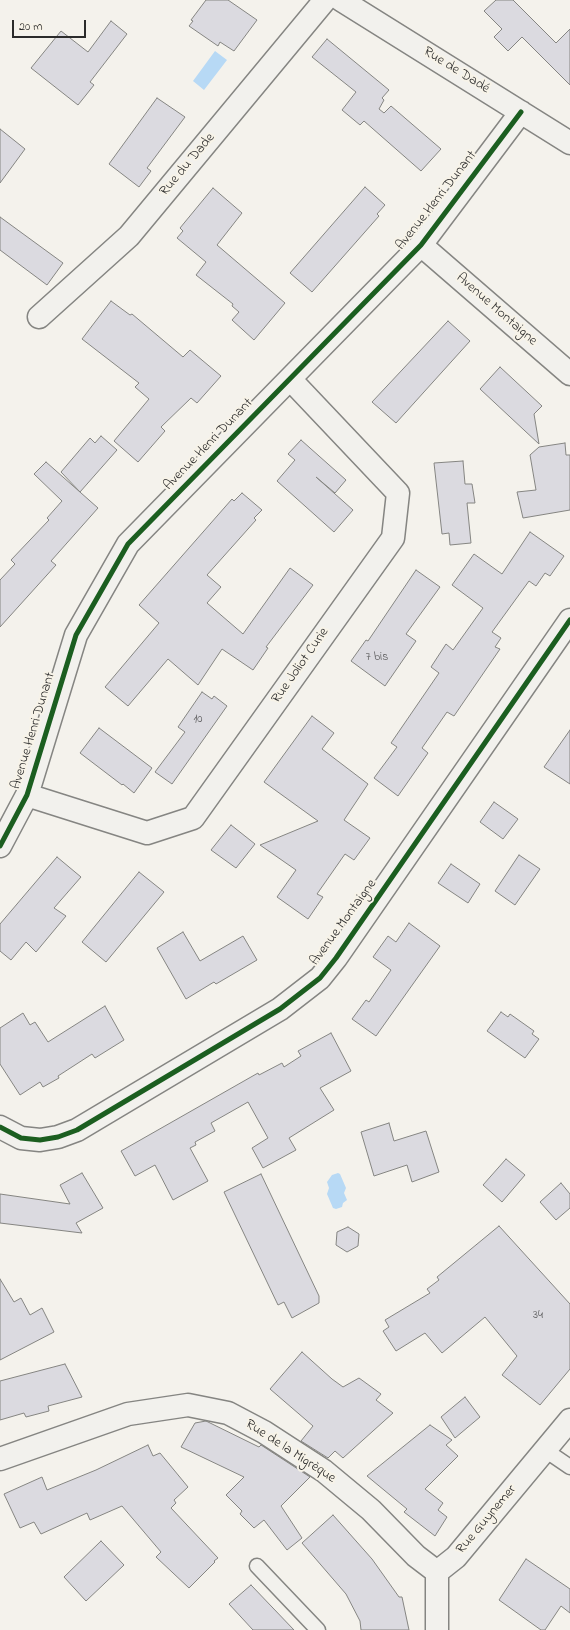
<!DOCTYPE html>
<meta charset="utf-8">
<style>
body{margin:0}
#map{position:relative;width:570px;height:1630px;overflow:hidden;background:#f4f2ec;font-family:"Indie Flower",sans-serif}
canvas{display:block}
.scale{position:absolute;left:12px;top:20px;width:74px;height:18px;box-sizing:border-box;border:2px solid #2b2b2b;border-top:0;padding-left:5px;font-size:12px;line-height:14px;white-space:nowrap;color:#2b2b2b;-webkit-text-stroke:3px #f7f3e8;paint-order:stroke}
</style>
<div id="map">
<canvas width="570" height="1630"></canvas>
<div class="scale">20 m</div>
</div>
<script>
const c = document.querySelector('canvas').getContext('2d');
c.lineJoin = 'round';
function paint(path, color) {
  c.fillStyle = color;
  c.fill(path, 'evenodd');
}
function shape(rows) {
  const path = new Path2D();
  for (const r of rows) {
    path.moveTo(r[0], r[1]);
    for (let i = 2; i < r.length; i += 2) path.lineTo(r[i], r[i + 1]);
  }
  return path;
}
function stroke(path, color, width, dash) {
  c.strokeStyle = color;
  c.lineWidth = width;
  c.lineCap = dash ? 'butt' : 'round';
  c.setLineDash(dash || []);
  c.stroke(path);
}
function drawText(font, color, halo, rows, align = 'center') {
  c.font = font + ' "Indie Flower",sans-serif';
  c.lineWidth = 4;
  c.setLineDash([]);
  c.textBaseline = 'middle';
  c.strokeStyle = halo;
  c.fillStyle = color;
  for (const [text, x, y, turn = 0] of rows) {
    c.save();
    c.translate(x, y);
    c.rotate((+turn || 0) * Math.PI / 180);
    c.textAlign = isNaN(turn) ? turn : align;
    if (halo) c.strokeText(text, 0, 0);
    c.fillText(text, 0, 0);
    c.restore();
  }
}
const water = shape([
 [215,51,227,60,204,90,193,81],
 [338,1173,340,1174,346,1188,344,1193,347,1200,343,1203,342,1207,336,1209,333,1208,327,1194,329,1188,327,1182,332,1175]
]);
const building = shape([
 [206,0,228,0,257,20,234,51,220,42,218,46,189,26,193,21,191,20,206,0],
 [496,0,513,0,556,43,570,29,570,85,522,37,508,51,494,37,502,29,484,11,496,0],
 [111,21,127,34,90,82,94,85,78,105,31,68,61,31,88,52,111,21],
 [327,39,389,90,382,98,384,100,379,109,384,113,391,106,441,149,421,171,364,121,360,125,342,110,356,92,312,57,327,39],
 [157,98,185,117,147,168,151,171,139,187,109,164,157,98],
 [0,129,25,149,0,183,0,129],
 [365,187,385,205,377,214,379,216,312,292,290,273,365,187],
 [213,188,242,213,217,245,285,303,254,340,232,320,239,312,232,306,233,304,196,275,206,262,177,238,183,231,180,228,213,188],
 [0,217,63,263,47,285,0,250,0,217],
 [111,301,130,315,132,314,183,357,190,350,221,376,197,403,191,398,161,427,165,431,138,462,114,441,149,399,135,387,139,383,82,339,111,301],
 [448,321,470,341,396,423,372,402,448,321],
 [500,367,542,406,534,414,539,444,480,389,500,367],
 [101,436,117,450,80,492,61,472,90,438,95,443,101,436],
 [301,440,346,480,335,493,316,477,353,510,334,532,277,481,295,460,288,454,301,440],
 [565,443,566,455,570,455,570,510,523,518,517,492,536,490,530,455,539,447,565,443],
 [463,461,465,484,472,484,475,503,467,503,471,543,450,545,449,533,442,534,434,463,463,461],
 [46,462,98,508,51,561,56,565,0,627,0,580,15,564,11,560,49,520,47,518,62,501,34,474,46,462],
 [242,493,262,510,254,518,256,520,207,575,221,587,207,603,243,634,290,568,313,585,266,647,268,648,253,670,222,649,198,685,168,659,128,706,105,687,159,623,139,605,232,499,234,501,242,493],
 [530,532,564,556,550,576,545,573,536,586,529,581,492,632,501,638,495,647,500,649,454,716,447,712,422,748,428,753,398,796,374,778,397,747,391,743,439,673,431,667,446,644,453,650,483,608,452,585,474,554,502,574,530,532],
 [416,570,440,587,406,634,416,641,385,686,351,661,366,640,368,641,416,570],
 [202,692,212,699,214,696,227,706,172,784,155,772,185,732,178,727,202,692],
 [312,716,334,733,322,749,368,784,344,820,370,838,354,860,345,854,317,894,323,897,308,919,277,897,296,870,260,845,318,821,264,782,312,716],
 [99,728,152,768,134,793,123,784,122,785,80,753,99,728],
 [570,730,570,784,544,767,570,730],
 [494,802,518,819,503,839,480,822,494,802],
 [231,825,255,844,236,868,211,850,231,825],
 [519,855,540,869,515,905,495,891,519,855],
 [57,857,81,877,54,908,66,916,36,952,26,942,11,960,0,951,0,924,57,857],
 [451,864,480,884,468,903,438,883,451,864],
 [139,872,164,892,106,962,82,942,139,872],
 [409,923,440,946,376,1036,352,1019,366,1000,369,1002,391,970,373,957,388,936,396,942,409,923],
 [183,932,200,961,243,936,257,960,216,984,214,982,186,999,157,948,183,932],
 [105,1006,124,1040,95,1058,92,1054,58,1076,59,1078,43,1087,40,1082,20,1095,0,1064,0,1028,23,1013,30,1025,35,1022,48,1042,105,1006],
 [501,1012,508,1017,510,1014,534,1031,532,1034,539,1039,525,1058,487,1031,501,1012],
 [331,1033,351,1071,320,1088,334,1110,289,1138,296,1150,263,1168,252,1148,268,1138,248,1102,211,1123,215,1131,195,1142,196,1145,190,1148,208,1181,173,1200,155,1165,135,1176,121,1151,258,1073,259,1075,282,1063,284,1067,301,1056,298,1051,331,1033],
 [389,1123,394,1141,426,1131,439,1172,412,1182,407,1165,374,1176,361,1132,389,1123],
 [506,1159,525,1175,502,1202,483,1185,506,1159],
 [82,1173,103,1208,76,1223,82,1233,0,1223,0,1194,70,1204,60,1185,82,1173],
 [261,1174,319,1296,319,1303,292,1318,284,1302,278,1305,224,1192,261,1174],
 [561,1183,570,1194,570,1208,556,1220,540,1202,561,1183],
 [499,1226,570,1304,570,1369,540,1405,502,1375,517,1356,485,1317,442,1353,425,1333,396,1351,383,1331,389,1327,385,1320,430,1293,427,1289,439,1280,437,1277,499,1226],
 [348,1227,359,1234,358,1246,347,1252,336,1245,337,1232,348,1227],
 [0,1279,14,1302,21,1298,30,1315,42,1308,54,1332,0,1360,0,1279],
 [302,1352,332,1379,343,1387,359,1378,381,1394,376,1400,393,1413,343,1458,335,1451,328,1458,301,1441,313,1426,270,1389,302,1352],
 [65,1364,82,1397,48,1406,49,1411,26,1417,24,1413,0,1420,0,1381,65,1364],
 [465,1397,480,1417,455,1438,441,1417,465,1397],
 [206,1421,259,1447,261,1445,310,1477,281,1506,302,1538,287,1550,264,1520,254,1528,240,1514,242,1511,226,1495,244,1477,181,1447,195,1423,206,1421],
 [430,1425,452,1440,446,1445,458,1456,425,1489,443,1503,438,1510,447,1517,435,1536,404,1512,407,1509,367,1476,430,1425],
 [148,1445,153,1456,160,1453,188,1487,174,1500,176,1503,171,1508,218,1558,214,1561,215,1562,189,1588,156,1557,161,1552,122,1506,90,1520,87,1513,41,1534,34,1522,20,1528,4,1494,42,1477,47,1490,96,1470,148,1445],
 [333,1515,372,1559,399,1597,402,1597,409,1630,361,1630,360,1621,346,1594,302,1543,333,1515],
 [101,1541,124,1565,86,1601,64,1577,101,1541],
 [526,1559,570,1589,570,1613,561,1606,545,1630,541,1630,499,1600,526,1559],
 [251,1585,294,1630,253,1630,229,1604,251,1585]
]);
const lane = shape([
 [545,1450,570,1467],
 [257,1566,318,1630]
]);
const street = shape([
 [341,0,570,143],
 [421,245,570,374],
 [39,317,129,236,325,0],
 [27,795,147,833,193,818,393,538,398,493,290,379],
 [0,846,27,795,76,635,128,544,421,245,521,112],
 [0,1127,21,1138,40,1140,58,1137,77,1130,280,1009,320,978,336,958,570,620]
]);
const secondary = shape([
 [0,1459,128,1414,188,1405,228,1413,264,1432,324,1471,371,1510,416,1556,437,1572],
 [437,1630,437,1572,456,1557,570,1420]
]);
const cycleway = shape([
 [0,846,27,795,76,635,128,544,421,245,521,112],
 [0,1127,21,1138,40,1140,58,1137,77,1130,280,1009,320,978,336,958,570,620]
]);
const numberNames = [
 ["7 bis",377,658],
 ["10",198,720],
 ["34",538,1316]
];
const streetNames = [
 ["Rue de Dadé",456,71,32],
 ["Rue du Dade",188,165,-50],
 ["Avenue Henri Dunant",437,201,-52],
 ["Avenue Montaigne",496,310,41],
 ["Avenue Henri Dunant",209,445,-46],
 ["Rue Joliot Curie",301,666,-55],
 ["Avenue Henri Dunant",34,731,-73],
 ["Avenue Montaigne",344,923,-54],
 ["Rue de la Migrèque",290,1452,33],
 ["Rue Guynemer",487,1520,-50]
];
paint(water, '#b7d9f5');
paint(building, '#dbdae0');
stroke(building, '#858582', 1);
stroke(lane, '#858582', 17);
stroke(street, '#858582', 25);
stroke(secondary, '#858582', 25);
stroke(lane, '#f2f1ed', 14);
stroke(street, '#f2f1ed', 22);
stroke(secondary, '#f2f1ed', 22);
stroke(cycleway, '#1b5e20', 5);
drawText('12px', '#575758', null, numberNames);
drawText('14px', '#2b2b2b', '#f7f3e8', streetNames);
</script>
